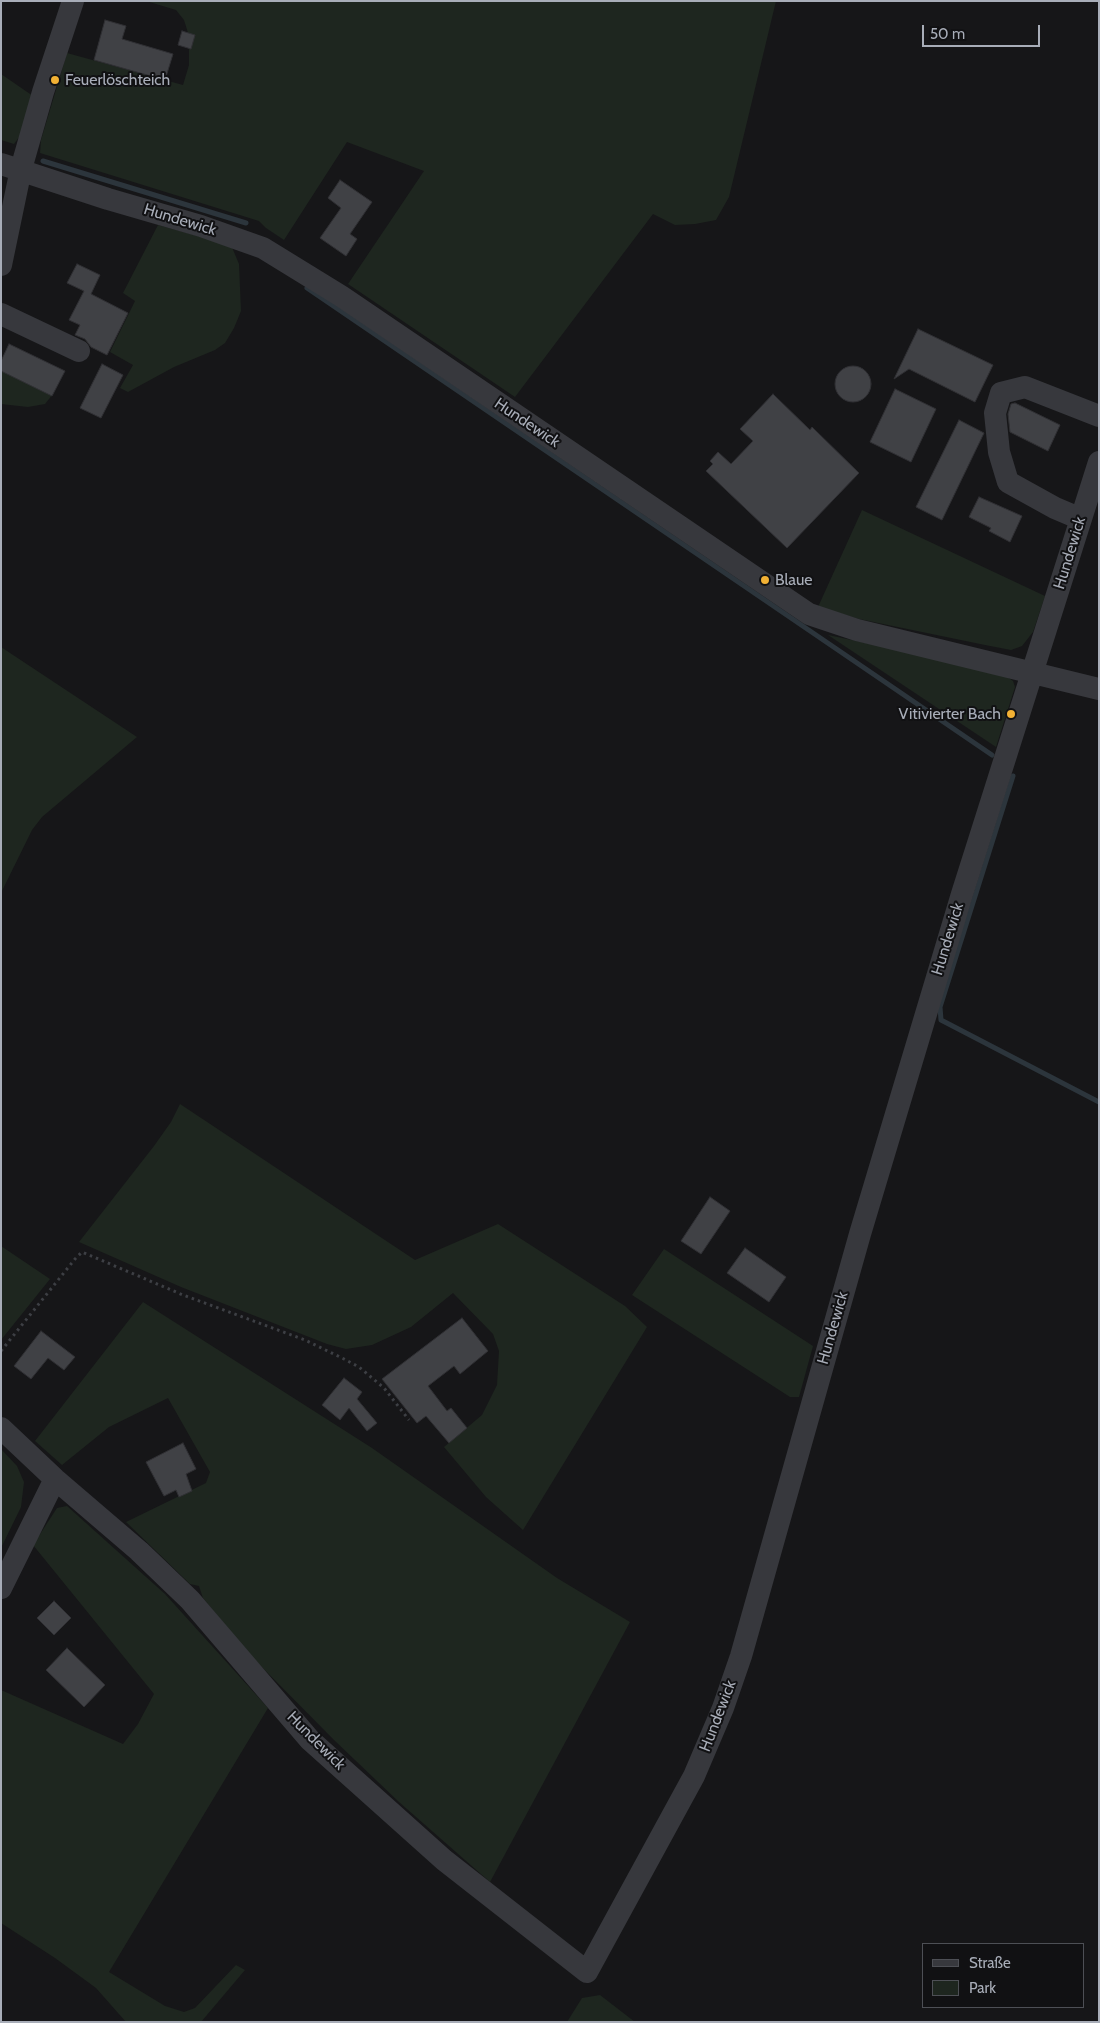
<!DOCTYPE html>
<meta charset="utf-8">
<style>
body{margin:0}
#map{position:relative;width:1100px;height:2023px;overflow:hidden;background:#161618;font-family:Cabin,sans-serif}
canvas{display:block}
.frame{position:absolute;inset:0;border:2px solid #a8adb8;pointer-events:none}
.legend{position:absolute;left:922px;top:1943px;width:162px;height:65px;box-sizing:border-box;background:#111113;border:1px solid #4d4f55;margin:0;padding:6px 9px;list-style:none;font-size:15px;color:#a8adb8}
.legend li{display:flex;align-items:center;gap:10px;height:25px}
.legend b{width:25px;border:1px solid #4d4f55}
.scale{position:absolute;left:922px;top:25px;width:118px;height:22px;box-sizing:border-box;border:2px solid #a8adb8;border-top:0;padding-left:6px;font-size:15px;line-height:18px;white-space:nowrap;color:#a8adb8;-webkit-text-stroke:4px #111113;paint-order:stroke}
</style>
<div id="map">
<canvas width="1100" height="2023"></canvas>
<div class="frame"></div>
<ul class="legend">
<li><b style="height:6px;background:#37383d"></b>Straße</li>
<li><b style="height:14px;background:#1e261f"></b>Park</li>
</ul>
<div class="scale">50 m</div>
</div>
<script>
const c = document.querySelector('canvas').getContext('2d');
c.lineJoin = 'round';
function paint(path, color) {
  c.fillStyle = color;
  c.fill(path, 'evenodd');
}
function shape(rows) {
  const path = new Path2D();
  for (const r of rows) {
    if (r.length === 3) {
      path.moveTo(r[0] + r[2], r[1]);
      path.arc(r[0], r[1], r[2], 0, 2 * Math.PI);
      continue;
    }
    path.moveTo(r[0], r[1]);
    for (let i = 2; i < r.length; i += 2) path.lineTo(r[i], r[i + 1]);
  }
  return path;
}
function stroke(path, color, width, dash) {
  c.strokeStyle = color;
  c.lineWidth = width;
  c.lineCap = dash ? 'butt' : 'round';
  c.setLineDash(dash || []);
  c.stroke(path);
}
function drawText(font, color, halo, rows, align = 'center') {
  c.font = font + ' Cabin,sans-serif';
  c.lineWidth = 4;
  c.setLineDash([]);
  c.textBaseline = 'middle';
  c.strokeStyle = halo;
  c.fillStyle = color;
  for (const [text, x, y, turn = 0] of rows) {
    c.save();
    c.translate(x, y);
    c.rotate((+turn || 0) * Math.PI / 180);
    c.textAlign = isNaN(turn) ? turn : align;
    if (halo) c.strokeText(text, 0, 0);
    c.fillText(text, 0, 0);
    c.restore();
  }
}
const green = shape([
 [146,1,776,1,729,197,716,220,695,224,675,225,653,214,515,397,348,284,424,171,347,142,284,240,266,228,259,221,40,153,41,140,67,53,183,85,189,65,189,36,184,20,176,10],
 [1,74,33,96,20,136,14,144,1,140],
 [158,225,231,245,239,264,241,311,234,328,225,343,215,350,174,367,128,392,120,388,133,365,110,352,135,301,123,293],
 [1,368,53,394,45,404,28,407,1,404],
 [862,510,1045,596,1033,632,1022,646,1011,650,985,645,859,619,818,607],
 [828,635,999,671,1013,681,1015,687,996,747],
 [1,647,137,737,42,817,32,830,1,893],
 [180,1104,415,1260,498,1224,625,1306,647,1327,523,1530,486,1497,444,1447,482,1415,497,1385,499,1351,493,1334,453,1293,411,1327,372,1345,346,1349,327,1344,181,1287,79,1242,154,1146,171,1122],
 [1,1246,50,1279,1,1340],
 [664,1249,813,1346,799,1397,790,1397,632,1295],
 [143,1302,372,1448,557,1578,630,1622,490,1882,399,1802,334,1740,249,1654,203,1598,199,1586,190,1584,126,1522,206,1483,210,1472,168,1398,109,1427,62,1465,35,1441],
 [1,1449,17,1466,24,1482,21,1507,1,1548],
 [67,1506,165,1594,268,1708,109,1972,165,2006,184,2012,195,2008,236,1965,245,1970,201,2022,126,2022,96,1988,55,1958,1,1923,1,1690,123,1744,138,1724,154,1694,33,1545,57,1508],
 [600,1995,635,2022,567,2022,582,1998]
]);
const stream = shape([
 [43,161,246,223],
 [307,288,992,755],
 [1013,776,940,1007,941,1020,1099,1102]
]);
const building = shape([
 [105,20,126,26,122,39,173,54,165,80,94,60,105,20],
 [182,31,195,35,191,49,178,45,182,31],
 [340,180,372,202,350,234,357,239,346,256,320,238,341,208,328,198,340,180],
 [77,264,100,275,91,294,128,313,107,355,91,347,85,339,75,335,80,325,69,320,84,291,67,283,77,264],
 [918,329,993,365,975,402,909,369,894,379,918,329],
 [9,344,65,371,52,396,1,371,1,361,9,344],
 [102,364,123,375,101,418,80,408,102,364],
 [853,384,18],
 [895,389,936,409,911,462,870,442,895,389],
 [773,394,810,430,812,427,859,473,787,548,706,471,713,464,710,461,718,452,731,464,753,441,740,429,773,394],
 [1015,403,1060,425,1048,451,1010,432,1008,414,1011,404,1015,403],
 [959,420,984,433,942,520,916,507,959,420],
 [979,497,1022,516,1010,542,989,531,991,528,969,517,979,497],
 [710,1197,730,1211,701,1254,681,1241,710,1197],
 [745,1248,786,1277,769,1302,727,1273,745,1248],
 [462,1318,488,1351,460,1374,454,1366,428,1386,447,1411,451,1408,467,1428,449,1443,426,1416,417,1423,382,1379,462,1318],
 [41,1331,75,1357,64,1370,48,1358,31,1379,14,1366,41,1331],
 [344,1378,362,1392,357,1399,377,1423,367,1431,349,1408,340,1420,322,1405,344,1378],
 [183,1443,196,1469,186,1474,192,1491,179,1497,176,1490,164,1496,146,1462,183,1443],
 [54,1601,71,1618,54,1635,37,1618,54,1601],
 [67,1648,105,1685,84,1707,46,1670,67,1648]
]);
const path = shape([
 [1,1351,75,1259,82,1252,183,1295,305,1340,344,1359,359,1367,384,1388,409,1420]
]);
const minor = shape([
 [1,164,108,199,201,226,263,248,341,296,809,614,857,630,1099,689],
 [1,265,21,169,43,92,73,1],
 [1,314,79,351],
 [1081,519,1055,508,1008,482,999,452,995,413,1001,393,1025,387,1099,416],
 [1,1428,55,1479,139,1551,190,1600,310,1740,444,1860,587,1972,694,1776,723,1708,741,1656,860,1234,962,894,1099,462],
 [1,1588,55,1479]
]);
const markers = [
 [55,80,5,"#f2b134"],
 [765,580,5,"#f2b134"],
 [1011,714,5,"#f2b134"]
];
const poiNames = [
 ["Feuerlöschteich",65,80],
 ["Blaue",775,580],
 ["Vitivierter Bach",1001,714,"right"]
];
const streetNames = [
 ["Hundewick",180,220,17],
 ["Hundewick",527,423,34],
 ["Hundewick",1070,553,-73],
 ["Hundewick",948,939,-73],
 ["Hundewick",833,1328,-74],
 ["Hundewick",718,1716,-69],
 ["Hundewick",316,1741,45]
];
paint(green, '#1e261f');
stroke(stream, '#2c353c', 5);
paint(building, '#404145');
stroke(building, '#303034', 1);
stroke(path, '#3d3f44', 3, [2.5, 4]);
stroke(minor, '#37383d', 22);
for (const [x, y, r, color] of markers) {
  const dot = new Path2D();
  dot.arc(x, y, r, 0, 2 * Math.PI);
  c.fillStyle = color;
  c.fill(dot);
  stroke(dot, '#111113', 2);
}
drawText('16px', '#a8adb8', '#111113', poiNames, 'left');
drawText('16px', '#a8adb8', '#111113', streetNames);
</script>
